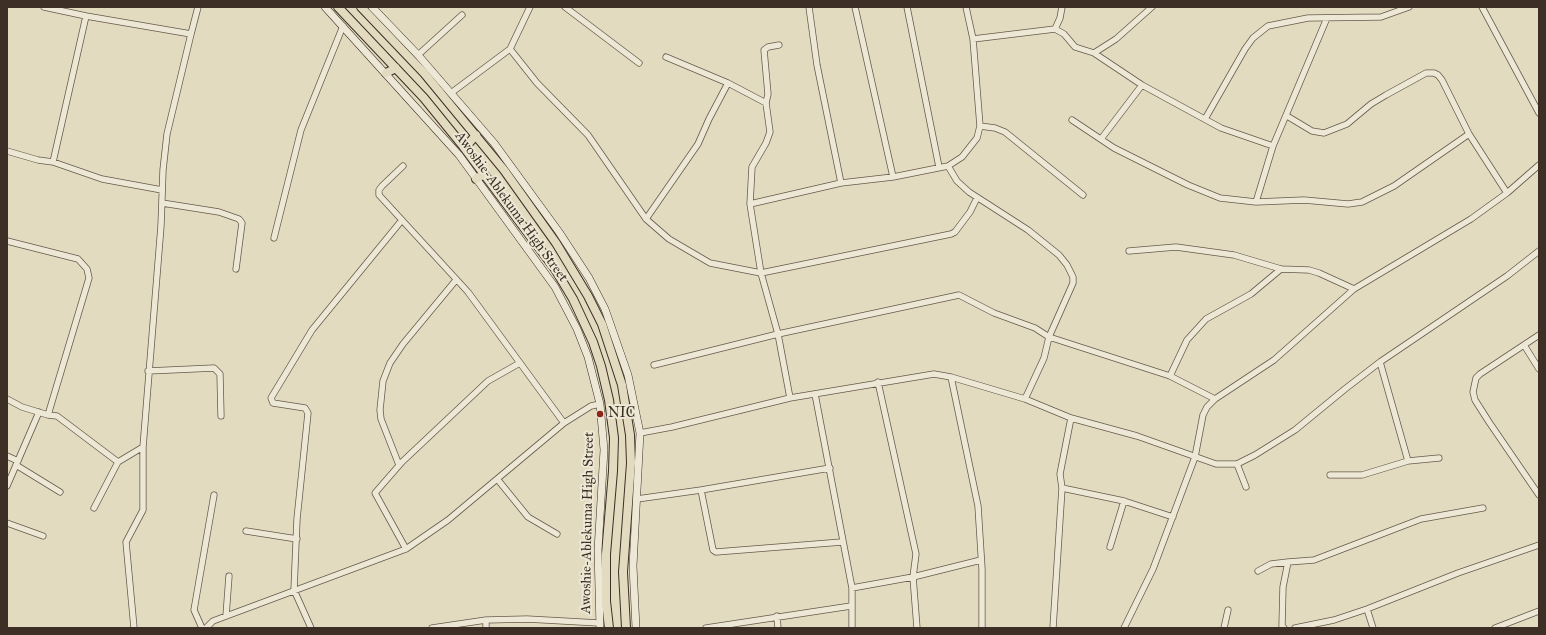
<!DOCTYPE html>
<style>
body{margin:0}
#map{position:relative;width:1546px;height:635px;overflow:hidden;background:#e3dbbf;font-family:"IM FELL Great Primer",serif}
canvas{display:block}
.frame{position:absolute;inset:0;border:8px solid #3d2e26;pointer-events:none}
</style>
<div id="map">
<canvas width="1546" height="635"></canvas>
<div class="frame"></div>
</div>
<script>
const c = document.querySelector('canvas').getContext('2d');
c.lineJoin = 'round';
function shape(rows) {
  const path = new Path2D();
  for (const r of rows) {
    path.moveTo(r[0], r[1]);
    for (let i = 2; i < r.length; i += 2) path.lineTo(r[i], r[i + 1]);
  }
  return path;
}
function stroke(path, color, width, dash) {
  c.strokeStyle = color;
  c.lineWidth = width;
  c.lineCap = dash ? 'butt' : 'round';
  c.setLineDash(dash || []);
  c.stroke(path);
}
function drawText(font, color, halo, rows, align = 'center') {
  c.font = font + ' "IM FELL Great Primer",serif';
  c.lineWidth = 4;
  c.setLineDash([]);
  c.textBaseline = 'middle';
  c.strokeStyle = halo;
  c.fillStyle = color;
  for (const [text, x, y, turn = 0] of rows) {
    c.save();
    c.translate(x, y);
    c.rotate((+turn || 0) * Math.PI / 180);
    c.textAlign = isNaN(turn) ? turn : align;
    if (halo) c.strokeText(text, 0, 0);
    c.fillText(text, 0, 0);
    c.restore();
  }
}
const street = shape([
 [44,7,86,16,191,34,198,7],
 [565,7,639,63],
 [809,7,817,65,841,183],
 [855,7,893,177],
 [907,7,939,167],
 [1482,7,1539,113],
 [1055,29,1060,18,1062,7],
 [973,39,1055,29,1064,34,1075,47,1094,53,1142,85,1221,128,1273,146],
 [779,45,768,47,764,50,768,94,766,103,770,132,766,143,752,167,750,204,761,273,778,334,790,398],
 [510,49,537,83,588,135,646,219,669,239,710,263,761,273,951,234,955,232,970,212,977,198],
 [1094,53,1116,39,1152,7],
 [418,55,462,15],
 [666,57,728,83,766,103],
 [451,93,510,49,530,7],
 [1287,116,1312,131,1324,133,1347,124,1371,104,1386,95,1426,73,1434,73,1438,75,1442,80,1469,134,1507,193],
 [1205,119,1245,49,1253,38,1268,26,1308,18,1381,17,1409,7],
 [1072,120,1114,148,1188,185,1220,198,1256,202,1304,200,1348,204,1362,202,1394,186,1469,134],
 [980,126,995,128,1005,132,1083,195],
 [1101,139,1142,85],
 [7,151,38,160,53,162,102,179,162,190],
 [53,162,86,16],
 [403,166,382,186,379,190,379,195,468,292,564,423],
 [948,166,957,181,969,192,1028,230,1059,255,1067,265,1073,277,1073,283,1049,337,1044,358,1025,399],
 [1256,202,1273,146,1327,18],
 [162,203,219,212,239,219,242,223,236,269],
 [750,204,841,183,893,177,948,166,962,157,977,138,980,126,973,39,966,7],
 [646,219,698,144,709,119,728,83],
 [274,238,301,130,343,26],
 [7,241,78,259,87,269,89,278,48,415],
 [1129,251,1176,247,1234,255,1281,269,1309,270,1319,273,1354,289],
 [1539,335,1480,374,1476,378,1473,392,1475,400,1489,422,1539,495],
 [1524,345,1539,369],
 [1380,362,1408,461],
 [654,365,778,334,959,295,994,313,1035,328,1049,337,1170,376,1215,399],
 [148,371,214,368,220,374,221,416],
 [1170,376,1187,340,1206,319,1251,294,1281,269],
 [951,377,978,506,982,569,982,628],
 [878,382,916,554,913,577,917,628],
 [815,394,852,588,852,628],
 [7,399,22,407,48,415,57,416,118,462,143,447,161,226,163,170,167,134,191,34],
 [640,433,672,427,790,398,934,374,951,377,1025,399,1071,418,1137,436,1216,464,1237,464,1255,455,1295,430,1345,389,1380,362,1507,276,1539,251],
 [7,456,18,461],
 [1237,464,1246,487],
 [16,465,60,492],
 [399,465,381,419,380,410,383,381,390,363,403,344,456,280],
 [1330,475,1362,475,1408,461,1439,458],
 [498,480,528,517,557,534],
 [7,486,39,412],
 [1062,488,1124,501,1173,517],
 [701,490,713,550,716,552,842,542],
 [637,499,701,490,830,468],
 [94,508,118,462],
 [7,523,43,536],
 [246,531,297,539],
 [1110,547,1124,501],
 [406,549,375,493,402,462,488,381,518,364],
 [1258,571,1271,564,1288,562],
 [852,588,913,577,981,560],
 [1367,609,1373,628],
 [226,616,229,576],
 [777,616,778,628],
 [134,628,126,542,143,510,143,447],
 [202,628,194,610,214,495],
 [206,628,213,621,406,549,448,520,564,423,591,406,600,404],
 [311,628,294,590,297,519,308,413,305,408,273,403,271,398,312,330,402,220],
 [432,628,486,620,527,619,599,623],
 [486,628,486,620],
 [706,628,851,606],
 [1053,628,1062,488,1060,474,1071,418],
 [1124,628,1153,569,1195,457,1203,415,1207,407,1215,399,1274,360,1354,289,1471,219,1507,193,1539,165],
 [1224,628,1228,610],
 [1284,628,1282,626,1283,587,1288,562,1314,560,1421,519,1483,508],
 [1295,628,1334,620,1367,609,1458,573,1539,545],
 [1495,628,1539,611]
]);
const secondary = shape([
 [325,7,459,155,555,287,577,329,588,357,600,404,604,450,598,550,600,628],
 [372,7,418,55,494,143,559,232,589,278,605,309,628,375,640,433,633,566,636,628]
]);
const primary = shape([
 [338,7,424,98,463,146,555,269,573,299,593,342,601,366,609,400,614,438,613,471,606,554,606,601,609,628],
 [361,7,424,73,504,170,556,243,588,296,602,324,622,385,630,435,631,463,623,572,626,628],
 [386,73,396,68],
 [463,146,470,142,476,135],
 [476,179,484,174]
]);
const markers = [
 [600,414,4,"#8f2418"]
];
const streetNames = [
 ["Awoshie-Ablekuma High Street",511,207,54],
 ["Awoshie-Ablekuma High Street",588,523,-89]
];
const poiNames = [
 ["NIC",608,414]
];
stroke(street, '#66594c', 7);
stroke(secondary, '#3d2e26', 8);
stroke(primary, '#3d2e26', 10);
stroke(street, '#ede8d5', 5.5);
stroke(secondary, '#ede8d5', 7);
stroke(primary, '#e3dbbf', 8);
for (const [x, y, r, color] of markers) {
  const dot = new Path2D();
  dot.arc(x, y, r, 0, 2 * Math.PI);
  c.fillStyle = color;
  c.fill(dot);
  stroke(dot, '#ede8d5', 1.5);
}
drawText('14px', '#3d2e26', '#ede8d5', streetNames);
drawText('14px', '#3d2e26', '#ede8d5', poiNames, 'left');
</script>
